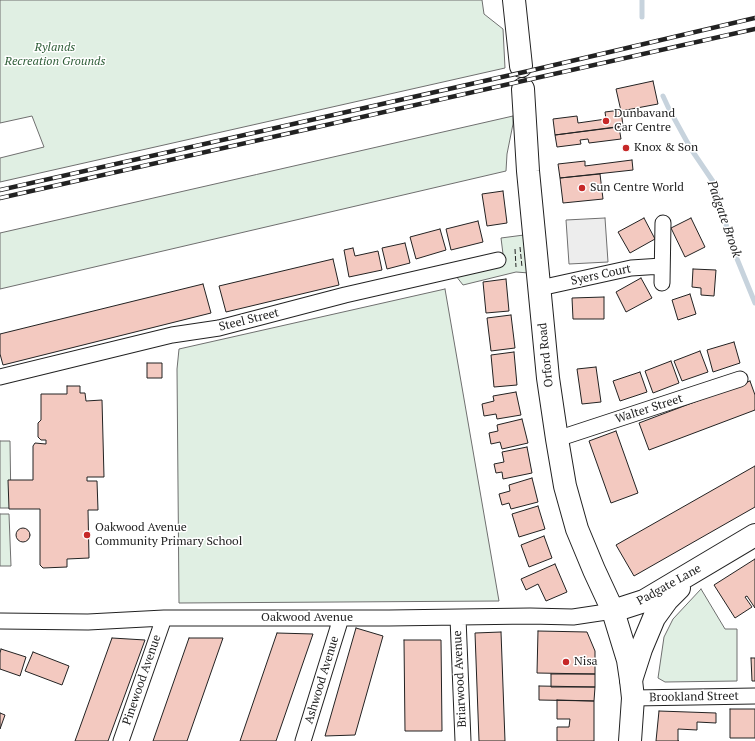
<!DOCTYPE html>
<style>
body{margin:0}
canvas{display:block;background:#fff}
</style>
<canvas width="755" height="741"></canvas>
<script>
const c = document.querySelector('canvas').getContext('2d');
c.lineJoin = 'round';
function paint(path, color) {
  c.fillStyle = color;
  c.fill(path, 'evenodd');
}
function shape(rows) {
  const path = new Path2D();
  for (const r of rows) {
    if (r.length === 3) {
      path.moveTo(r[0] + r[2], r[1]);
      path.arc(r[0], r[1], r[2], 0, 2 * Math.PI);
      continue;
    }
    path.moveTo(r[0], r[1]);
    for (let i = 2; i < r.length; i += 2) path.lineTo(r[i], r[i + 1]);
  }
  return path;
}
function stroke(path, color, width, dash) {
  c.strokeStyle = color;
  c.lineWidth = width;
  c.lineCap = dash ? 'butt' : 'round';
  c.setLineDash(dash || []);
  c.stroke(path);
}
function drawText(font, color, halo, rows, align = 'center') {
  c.font = font + ' "PT Serif",serif';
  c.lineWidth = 3;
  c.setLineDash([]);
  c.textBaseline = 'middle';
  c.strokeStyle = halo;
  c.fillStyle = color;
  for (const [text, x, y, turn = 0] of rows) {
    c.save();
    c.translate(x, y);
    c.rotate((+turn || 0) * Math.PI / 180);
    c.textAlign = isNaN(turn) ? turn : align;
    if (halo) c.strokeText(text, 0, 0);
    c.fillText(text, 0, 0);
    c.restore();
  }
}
const green = shape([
 [0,0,482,0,484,14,503,29,505,68,0,182,0,158,44,147,32,116,0,123,0,0],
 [513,116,513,124,507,154,506,171,0,289,0,233,513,116],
 [524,235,529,273,516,272,463,285,456,276,504,262,501,238,524,235],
 [445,289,499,601,179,603,177,369,179,349,445,289],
 [0,441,10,441,11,508,0,508,0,441],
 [0,514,9,514,11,566,0,566,0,514],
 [701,589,725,629,737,629,737,681,665,682,658,678,664,637,673,619,701,589]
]);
const parking = shape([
 [605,218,608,262,569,264,566,220,605,218]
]);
const stream = shape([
 [642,0,642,17],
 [663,96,669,109,691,149,714,183,733,249,755,303]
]);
const building = shape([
 [653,81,658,104,621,111,616,89,653,81],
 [621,110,623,126,555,135,553,119,577,116,578,123,606,119,605,112,621,110],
 [619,127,621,139,589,143,588,139,580,140,581,144,557,147,555,135,619,127],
 [632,160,633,170,560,178,558,164,585,161,585,166,632,160],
 [600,174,603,199,563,203,560,178,600,174],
 [503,191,507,223,487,226,482,194,503,191],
 [644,218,655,239,630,253,618,232,644,218],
 [691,218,705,247,685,257,671,228,691,218],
 [478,221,483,242,451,250,446,229,478,221],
 [440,229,446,250,416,259,410,237,440,229],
 [405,243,410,263,387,269,382,248,405,243],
 [353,248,355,256,378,251,382,270,349,277,344,250,353,248],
 [333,259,339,285,226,312,219,286,333,259],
 [693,269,716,270,714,296,701,295,701,288,692,287,693,269],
 [641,278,652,298,626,312,616,292,641,278],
 [506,279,509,311,486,313,483,282,506,279],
 [203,284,211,313,3,365,0,354,0,334,203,284],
 [690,294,696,314,678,320,672,300,690,294],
 [604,297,604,319,573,319,572,298,604,297],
 [511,315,515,348,491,351,487,318,511,315],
 [734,342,740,363,713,372,707,350,734,342],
 [700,351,708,372,682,381,674,361,700,351],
 [514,352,517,385,494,387,491,355,514,352],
 [671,361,679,383,653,393,645,371,671,361],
 [147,363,162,363,162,378,147,378,147,363],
 [596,367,601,402,582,404,577,369,596,367],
 [640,372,647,392,620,401,613,381,640,372],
 [750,381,755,395,755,410,649,450,639,423,750,381],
 [67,386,80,386,80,393,85,393,86,401,102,400,104,477,87,477,87,481,97,481,98,510,88,510,89,558,67,559,67,567,43,568,40,565,40,509,9,509,8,480,33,480,33,446,35,443,46,444,46,440,41,440,38,437,38,423,41,420,41,394,67,394,67,386],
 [516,392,521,415,497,419,496,414,484,416,482,404,494,401,493,396,516,392],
 [522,419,528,443,502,449,500,442,491,444,489,433,498,431,497,425,522,419],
 [616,431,638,493,611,503,589,441,616,431],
 [527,447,532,473,503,479,502,472,496,473,494,464,504,462,502,452,527,447],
 [755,466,755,507,634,576,616,545,755,466],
 [532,478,538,502,511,509,509,503,502,505,499,494,510,491,509,485,532,478],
 [538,506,545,529,519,537,512,514,538,506],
 [23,535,7],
 [544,536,552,558,529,567,521,545,544,536],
 [755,559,755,608,747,596,745,597,752,607,735,618,714,585,755,559],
 [555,564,567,592,546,601,538,584,526,590,521,579,555,564],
 [356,628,383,636,355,735,325,736,356,628],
 [538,631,587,632,595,651,595,674,537,673,538,631],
 [501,632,505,741,479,741,475,633,501,632],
 [277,633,313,634,276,741,240,741,277,633],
 [112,638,145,640,108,741,75,741,112,638],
 [189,638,223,638,187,741,153,741,189,638],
 [404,640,441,640,442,731,405,731,404,640],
 [1,649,26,657,20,676,0,669,0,653,1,649],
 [33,652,69,666,62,685,25,671,33,652],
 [751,658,755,658,755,681,752,681,751,658],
 [551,674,595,674,595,687,551,687,551,674],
 [539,686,595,687,594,701,539,700,539,686],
 [557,700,594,701,594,741,557,741,557,727,569,727,570,719,557,719,557,700],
 [730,709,755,709,755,738,730,738,730,709],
 [659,711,716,713,716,723,697,722,697,730,678,729,678,741,679,741,656,741,659,711],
 [0,713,5,715,0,729,0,713]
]);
const street = shape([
 [662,283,663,223],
 [540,288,631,268,662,266],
 [0,377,172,335,219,328,345,295,498,260],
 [557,439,740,379],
 [458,618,463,741],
 [0,621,88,622,164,618,389,618,530,616,573,617,613,611],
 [633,698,755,696],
 [121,741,164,618],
 [303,741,341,618]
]);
const secondary = shape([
 [613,611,644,601,755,535],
 [631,680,641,649,654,618,667,600,679,588]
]);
const primary = shape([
 [514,0,521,66],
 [523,89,528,171,548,378,557,439,565,486,577,529,594,570,613,611,628,660,631,680,633,698,630,741]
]);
const rail = shape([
 [0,190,533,70,755,18],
 [0,198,755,29]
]);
const fence = shape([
 [520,247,522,267],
 [515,249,516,267]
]);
const markers = [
 [606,121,4,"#c62828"],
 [626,148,4,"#c62828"],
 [582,188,4,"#c62828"],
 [87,535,4,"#c62828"],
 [566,662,4,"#c62828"]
];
const parkNames = [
 ["Rylands",55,48],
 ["Recreation Grounds",55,62]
];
const poiNames = [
 ["Dunbavand",614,114],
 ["Car Centre",614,128],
 ["Knox & Son",634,148],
 ["Sun Centre World",590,188],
 ["Oakwood Avenue",95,528],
 ["Community Primary School",95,542],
 ["Nisa",574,662]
];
const streetNames = [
 ["Syers Court",601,275,-12],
 ["Steel Street",249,320,-14],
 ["Orford Road",546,355,-96],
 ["Walter Street",649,409,-18],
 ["Padgate Lane",669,585,-29],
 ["Oakwood Avenue",307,618],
 ["Briarwood Avenue",460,679,-93],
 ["Pinewood Avenue",142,680,-71],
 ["Ashwood Avenue",322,680,-73],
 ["Brookland Street",694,697,-1]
];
const waterNames = [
 ["Padgate Brook",724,219,71]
];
paint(green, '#e0efe3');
stroke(green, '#6f6f6f', 1);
paint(parking, '#ededed');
stroke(parking, '#6f6f6f', 1);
stroke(stream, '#c7d3dd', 5);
paint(building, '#f3c9c0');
stroke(building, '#222', 1);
stroke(street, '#222', 17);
stroke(secondary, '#222', 24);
stroke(primary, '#222', 24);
stroke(street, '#fff', 15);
stroke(secondary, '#fff', 22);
stroke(primary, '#fff', 22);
stroke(rail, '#222', 4.5);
stroke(rail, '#fff', 3, [9]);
stroke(fence, '#222', 1, [5, 2]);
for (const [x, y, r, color] of markers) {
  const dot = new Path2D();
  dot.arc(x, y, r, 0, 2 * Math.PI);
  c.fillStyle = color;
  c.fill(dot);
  stroke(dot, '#fff', 1.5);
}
drawText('italic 12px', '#2f5e38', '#fff', parkNames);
drawText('12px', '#222', '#fff', poiNames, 'left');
drawText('12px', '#222', '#fff', streetNames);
drawText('italic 13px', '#222', '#fff', waterNames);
</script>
